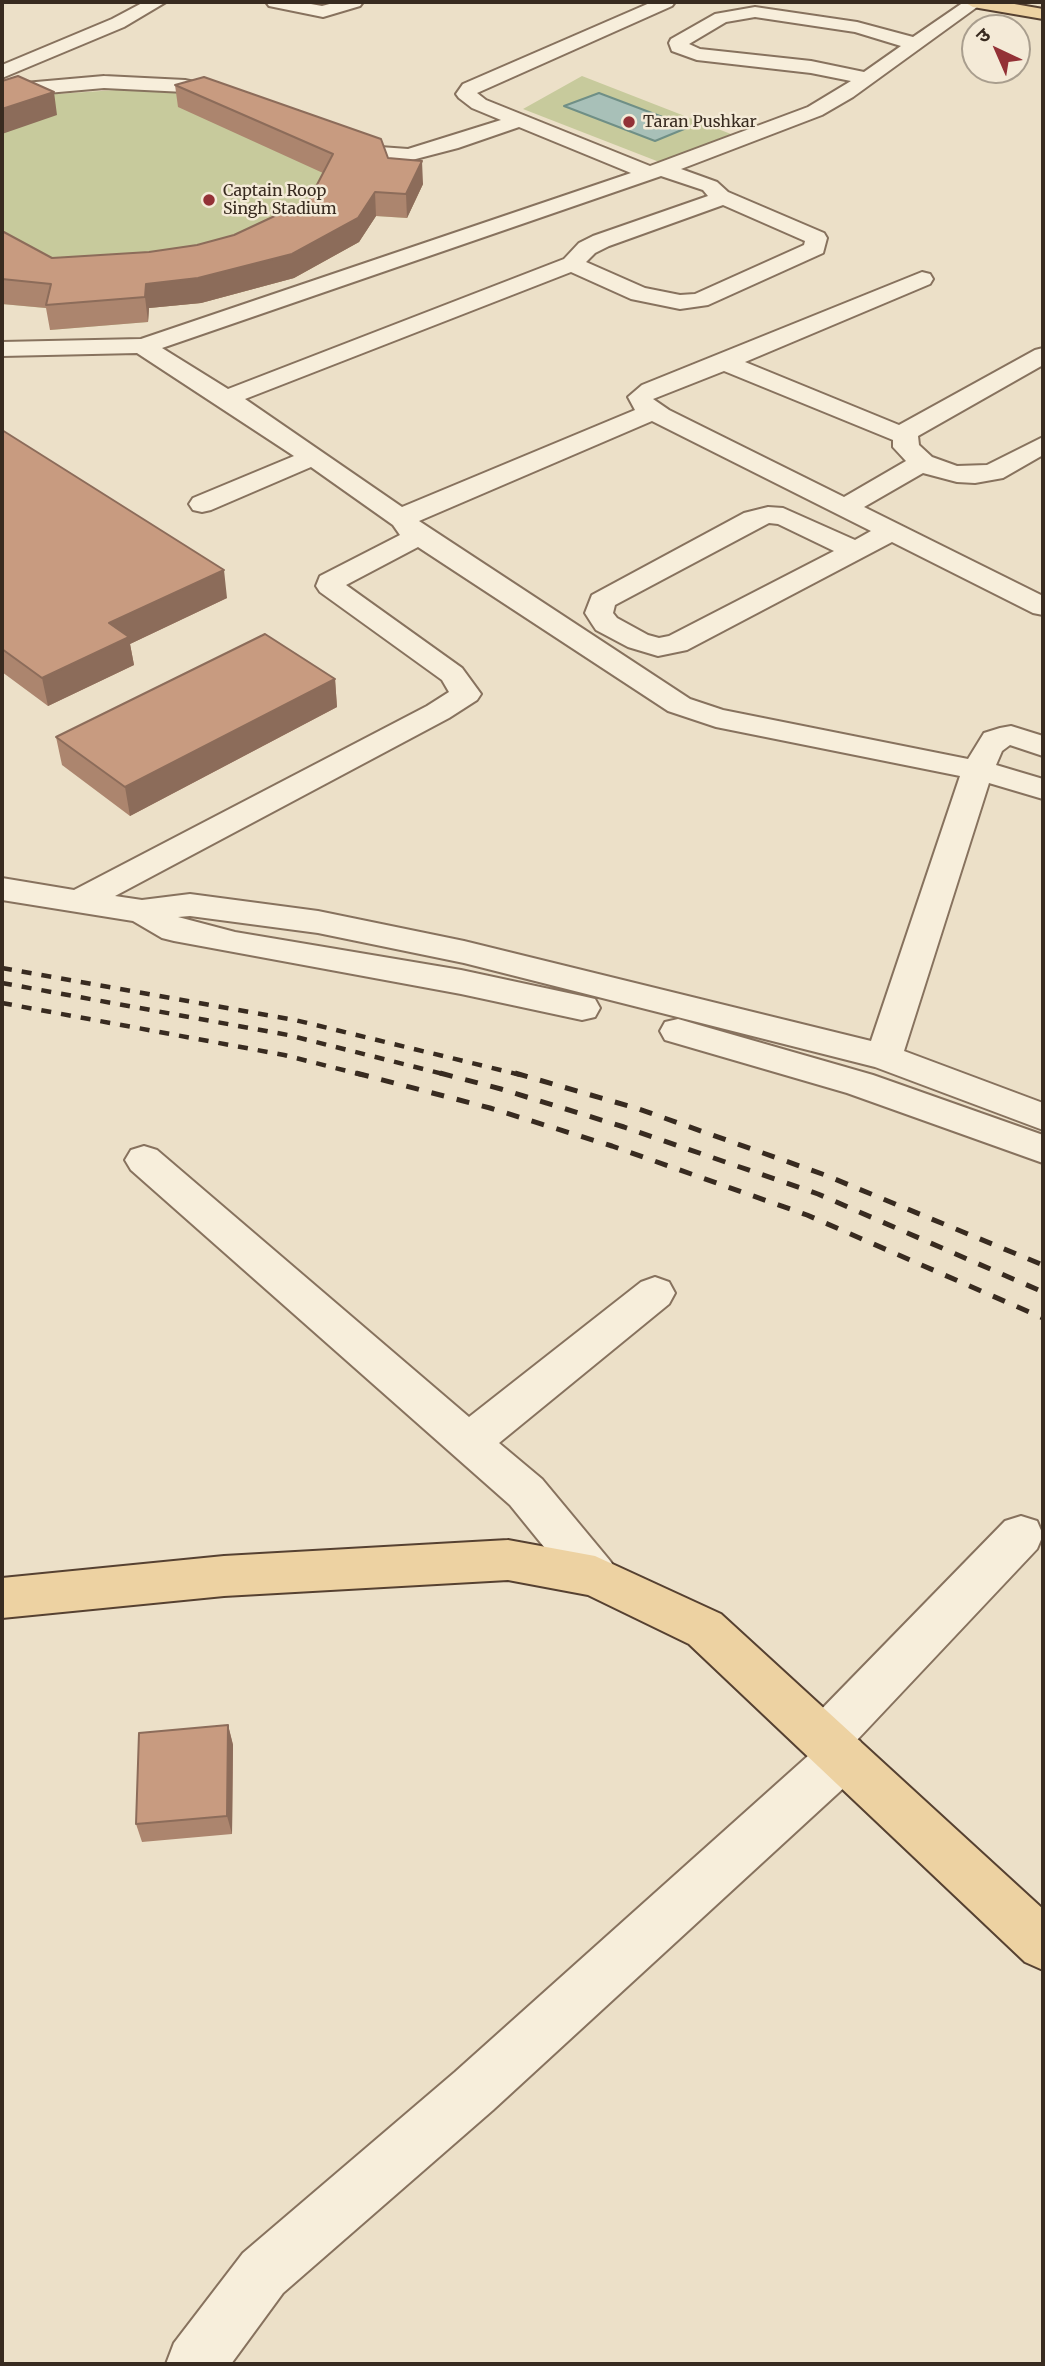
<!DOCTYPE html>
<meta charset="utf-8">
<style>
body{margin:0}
#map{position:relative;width:1045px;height:2366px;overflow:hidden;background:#ece0c8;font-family:Merriweather,"Noto Sans Devanagari",serif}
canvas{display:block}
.frame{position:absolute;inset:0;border:4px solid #382b20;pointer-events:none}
.north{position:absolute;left:961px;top:14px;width:70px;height:70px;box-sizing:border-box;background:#f4ead7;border:2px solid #a99e8e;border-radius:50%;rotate:316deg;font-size:19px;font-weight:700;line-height:28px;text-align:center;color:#382b20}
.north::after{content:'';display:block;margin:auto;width:24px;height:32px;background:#933136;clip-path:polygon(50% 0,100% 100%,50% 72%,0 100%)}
</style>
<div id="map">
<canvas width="1045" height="2366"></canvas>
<div class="frame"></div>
<div class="north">उ</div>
</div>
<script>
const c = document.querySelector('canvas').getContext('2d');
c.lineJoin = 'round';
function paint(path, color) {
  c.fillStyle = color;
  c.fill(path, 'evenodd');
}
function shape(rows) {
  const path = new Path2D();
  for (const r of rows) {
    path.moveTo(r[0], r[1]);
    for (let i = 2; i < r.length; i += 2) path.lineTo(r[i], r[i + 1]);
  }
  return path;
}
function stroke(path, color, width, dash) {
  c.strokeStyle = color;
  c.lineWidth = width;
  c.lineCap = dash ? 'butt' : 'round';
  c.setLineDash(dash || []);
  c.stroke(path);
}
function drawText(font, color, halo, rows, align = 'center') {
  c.font = font + ' Merriweather,serif';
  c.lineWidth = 5;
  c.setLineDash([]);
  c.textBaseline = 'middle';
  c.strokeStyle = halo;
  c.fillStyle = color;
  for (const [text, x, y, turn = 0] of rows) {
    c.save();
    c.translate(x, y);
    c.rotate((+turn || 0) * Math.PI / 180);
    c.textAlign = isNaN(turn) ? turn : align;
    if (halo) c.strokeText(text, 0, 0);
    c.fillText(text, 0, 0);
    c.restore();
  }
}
const green = shape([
 [582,76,736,136,667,165,523,109],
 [175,86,389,182,423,184,407,218,376,216,359,242,294,278,201,303,149,308,148,322,50,330,55,309,2,304,2,105,22,98,57,94]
]);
const water = shape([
 [599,93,689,127,655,141,564,106,599,93]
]);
const minor = shape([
 [144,2,166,2,124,27,2,78,2,65,112,19,144,2],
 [266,2,300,2,322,6,337,2,363,2,360,6,323,17,269,6,266,2],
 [652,2,675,2,672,6,477,93,486,100,650,166,808,107,851,81,811,73,697,60,672,51,669,43,671,39,715,14,755,7,857,22,913,37,964,2,984,2,853,97,822,115,681,169,717,182,728,192,824,233,827,238,823,253,708,305,680,309,631,299,571,272,245,399,402,507,635,410,628,397,642,385,922,272,930,274,933,279,930,284,745,362,899,425,1035,350,1043,348,1043,365,918,436,919,445,932,457,957,466,987,465,1043,437,1043,455,1003,478,975,483,957,482,923,473,864,507,1043,596,1043,615,1033,613,892,542,687,650,658,656,628,647,596,630,592,624,585,613,592,595,744,513,768,507,783,508,855,540,871,531,652,421,419,521,690,699,723,710,968,759,984,733,1000,728,1011,726,1043,736,1043,756,1010,745,1002,751,996,765,1043,779,1043,799,989,783,904,1051,1043,1103,1043,1130,875,1067,464,963,318,933,190,916,178,917,235,932,461,970,582,996,595,999,600,1008,595,1017,582,1020,461,994,174,941,162,938,133,921,2,900,2,878,74,890,427,706,449,692,442,680,320,592,316,586,320,576,400,535,393,525,311,467,211,510,202,512,193,510,189,504,193,498,294,456,137,353,2,356,2,342,141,339,631,173,519,127,458,148,408,161,370,157,331,142,328,138,331,134,338,132,380,147,408,149,501,120,472,108,459,98,456,94,463,84,652,2],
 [755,17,855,32,901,46,864,72,811,61,700,49,689,44,726,22,755,17],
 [661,176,703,190,708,196,593,236,579,243,564,259,228,389,162,348,661,176],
 [723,205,805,241,804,245,695,294,680,295,645,288,586,262,595,253,609,246,723,205],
 [724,371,893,440,893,447,906,461,844,497,669,410,653,399,724,371],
 [769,523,778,524,834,551,669,636,659,638,648,635,617,618,613,613,615,605,769,523],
 [418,547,668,711,716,727,960,776,871,1041,464,941,318,911,190,894,142,900,115,896,449,718,477,700,481,694,462,668,346,585,418,547],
 [104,76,185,80,233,90,236,94,226,100,185,92,104,88,2,97,2,85,104,76],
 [678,1019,873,1075,1043,1135,1043,1163,847,1093,665,1040,660,1031,665,1022,678,1019],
 [144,1146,157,1150,469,1417,641,1282,655,1277,669,1282,675,1293,669,1304,499,1443,542,1479,611,1562,618,1576,611,1590,595,1596,579,1590,510,1505,131,1170,125,1160,131,1150,144,1146],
 [1021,1516,1037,1521,1043,1535,1037,1549,857,1740,860,1741,867,1757,860,1773,493,2110,283,2293,231,2364,166,2364,174,2343,243,2253,455,2072,809,1755,801,1739,808,1723,1005,1521,1021,1516]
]);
const major = shape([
 [964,2,1003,2,1043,9,1043,19,973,7,964,2],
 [508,1540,595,1556,721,1614,1043,1909,1043,1970,1025,1962,689,1644,588,1595,508,1580,224,1596,2,1618,2,1578,224,1556,508,1540]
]);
const railFar1 = shape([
 [2,968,295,1020,521,1075],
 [2,983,288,1035,447,1075],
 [2,1003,284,1055,363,1075]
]);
const rail = shape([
 [356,1073,490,1108,612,1146,807,1215,1043,1318],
 [440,1073,501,1089,624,1127,818,1194,1043,1292],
 [515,1073,639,1109,825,1175,1043,1265]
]);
const wall = shape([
 [175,85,388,158,423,184,407,218,376,216,359,242,294,278,201,303,149,308,148,322,50,330,46,308,2,304,2,231,52,258,149,252,197,245,234,235,309,200,323,173,178,107],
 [2,430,227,598,130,644,134,665,48,706,2,672],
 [335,679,337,707,130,816,62,765,56,737],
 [228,1725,233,1745,232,1834,142,1842,136,1824]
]);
const shadedWall = shape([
 [54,92,57,115,2,134,2,109],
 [422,161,423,184,407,218,406,194],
 [375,192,376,216,359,242,294,278,201,303,149,308,148,322,145,297,146,284],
 [224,570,227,598,130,644,134,665,48,706,42,678,109,623],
 [335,679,337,707,130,816,125,787],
 [228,1725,233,1745,232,1834,227,1816]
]);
const building = shape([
 [18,76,54,92,2,109,2,81,18,76],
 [204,77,381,139,388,158,422,161,406,194,375,192,358,218,292,254,198,278,146,284,145,297,46,305,51,284,2,279,2,231,52,258,149,252,197,245,234,235,309,200,333,154,175,85,204,77],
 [2,430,224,570,109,623,129,637,42,678,2,649,2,430],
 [265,634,335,679,125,787,56,737,265,634],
 [228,1725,227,1816,136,1824,139,1733,228,1725]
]);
const markers = [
 [629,122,7,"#933136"],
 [209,200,7,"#933136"]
];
const farPoinames = [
 ["Taran Pushkar",643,122],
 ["Captain Roop",223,191],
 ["Singh Stadium",223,209]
];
paint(green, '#c7ca9c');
paint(water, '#a8c0b8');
stroke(water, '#6f8f86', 2);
stroke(minor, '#87725e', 4);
stroke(major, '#564131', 4);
paint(minor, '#f7eedb');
paint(major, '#edd2a2');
stroke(railFar1, '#382b20', 4.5, [10, 10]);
stroke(rail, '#382b20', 5, [13, 13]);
paint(wall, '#ac856e');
paint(shadedWall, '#8c6c5a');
paint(building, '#c89b80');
stroke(building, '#8c6c5a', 2);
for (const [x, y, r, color] of markers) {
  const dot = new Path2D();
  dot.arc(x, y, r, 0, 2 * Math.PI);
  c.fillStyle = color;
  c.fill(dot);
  stroke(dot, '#f4ead7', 2.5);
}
drawText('16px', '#382b20', '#f4ead7', farPoinames, 'left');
</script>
